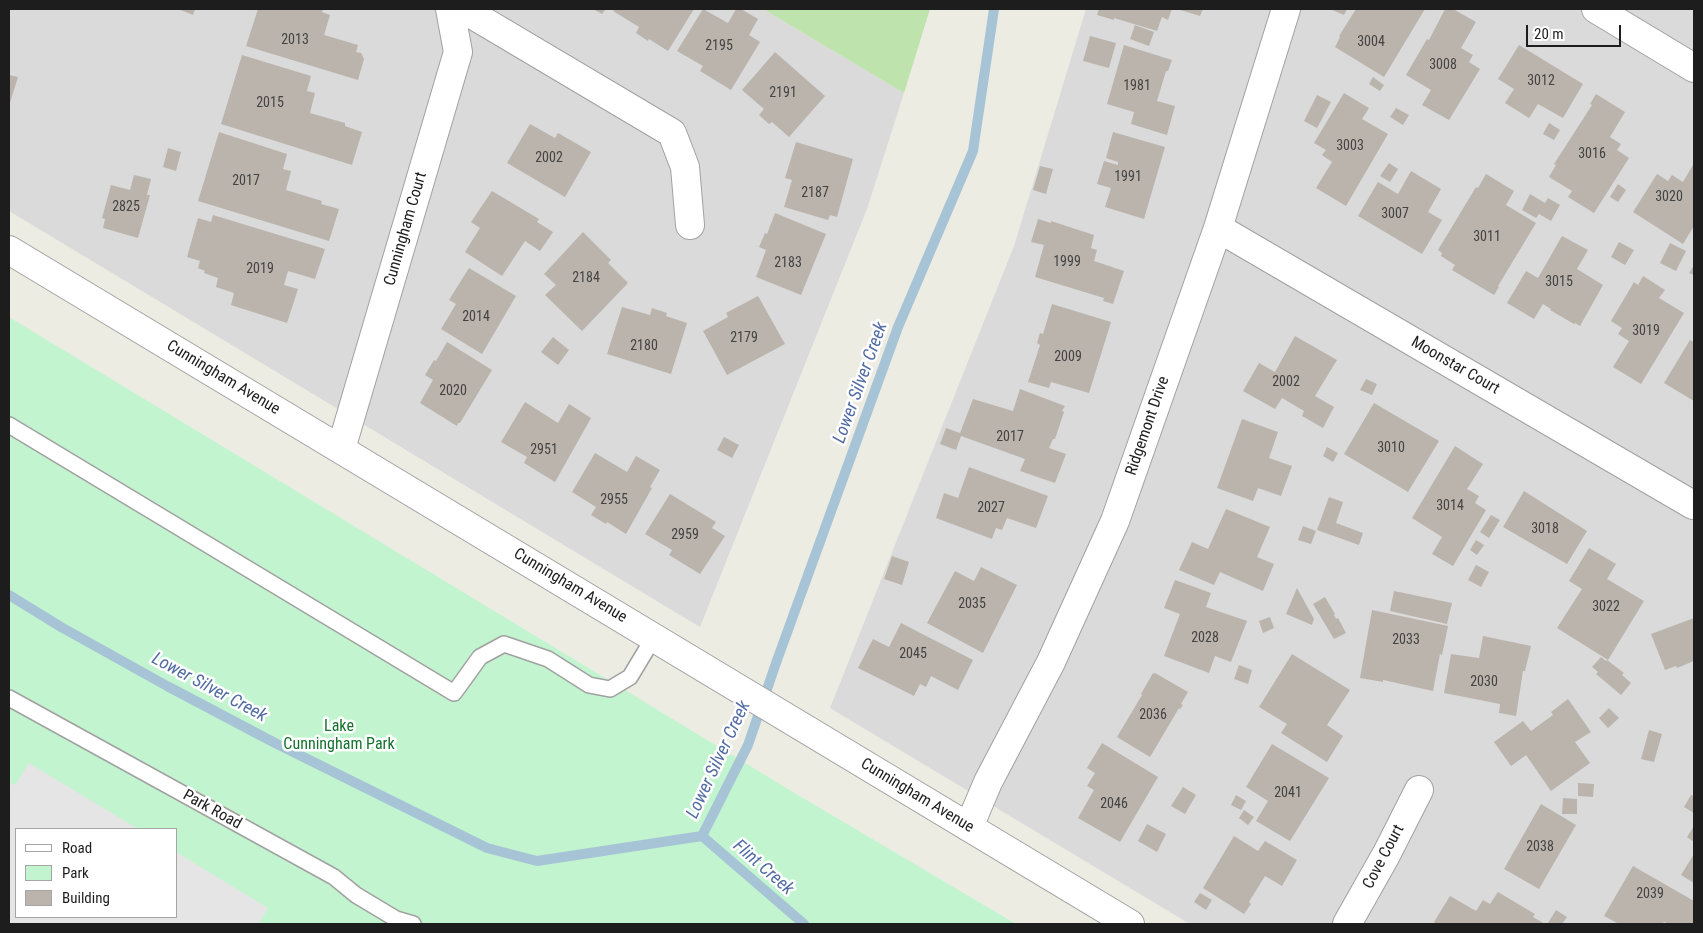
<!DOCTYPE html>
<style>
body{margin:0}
#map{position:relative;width:1703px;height:933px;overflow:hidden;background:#edece3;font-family:"Roboto Condensed",sans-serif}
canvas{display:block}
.frame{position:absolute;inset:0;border:10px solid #1d1d1d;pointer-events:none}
.legend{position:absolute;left:15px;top:828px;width:162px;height:90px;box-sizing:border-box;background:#fff;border:1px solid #a5a5a5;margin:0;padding:6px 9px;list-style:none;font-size:15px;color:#1d1d1d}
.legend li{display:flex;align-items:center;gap:10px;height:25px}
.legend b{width:25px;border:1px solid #a5a5a5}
.scale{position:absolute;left:1526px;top:25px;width:95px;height:22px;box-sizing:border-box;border:2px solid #1d1d1d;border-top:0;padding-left:6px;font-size:15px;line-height:18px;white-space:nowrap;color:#1d1d1d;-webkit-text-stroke:4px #fff;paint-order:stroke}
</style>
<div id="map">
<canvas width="1703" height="933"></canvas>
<div class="frame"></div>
<ul class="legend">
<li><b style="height:6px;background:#fff"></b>Road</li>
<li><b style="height:14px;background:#c3f4d0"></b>Park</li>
<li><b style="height:14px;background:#bab4ad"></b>Building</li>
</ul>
<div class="scale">20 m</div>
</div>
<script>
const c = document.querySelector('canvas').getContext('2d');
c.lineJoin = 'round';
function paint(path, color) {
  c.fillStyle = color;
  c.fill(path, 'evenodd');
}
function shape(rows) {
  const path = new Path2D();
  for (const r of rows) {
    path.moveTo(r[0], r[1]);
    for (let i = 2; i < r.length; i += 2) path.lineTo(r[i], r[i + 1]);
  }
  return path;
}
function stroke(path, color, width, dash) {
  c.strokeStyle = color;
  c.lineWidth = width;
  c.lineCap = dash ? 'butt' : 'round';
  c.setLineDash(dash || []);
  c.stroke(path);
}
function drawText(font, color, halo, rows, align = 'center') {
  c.font = font + ' "Roboto Condensed",sans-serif';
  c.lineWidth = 5;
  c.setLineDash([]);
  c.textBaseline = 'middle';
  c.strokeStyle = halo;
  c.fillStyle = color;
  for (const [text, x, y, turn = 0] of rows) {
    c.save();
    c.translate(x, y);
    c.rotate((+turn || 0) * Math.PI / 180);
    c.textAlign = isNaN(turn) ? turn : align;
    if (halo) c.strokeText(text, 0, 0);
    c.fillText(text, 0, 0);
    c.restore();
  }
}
const residential = shape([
 [9,9,763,9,904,93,867,209,700,627,9,211],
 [1086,9,1694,9,1694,924,1190,924,830,708,1014,246]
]);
const grass = shape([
 [763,9,930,9,904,93]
]);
const park = shape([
 [9,317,798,795,1016,924,9,924],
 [16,829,176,829,176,917,16,917]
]);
const parking = shape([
 [29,763,138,829,16,829,16,917,176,917,176,852,268,908,259,924,9,924,9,782,15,785]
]);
const stream = shape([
 [9,595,61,627,167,686,275,743,487,848,537,861,702,836,748,745,776,663,898,327,973,151,994,9],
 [702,836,804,924]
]);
const building = shape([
 [178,9,195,9,193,15],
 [258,9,323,9,322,12,330,15,324,35,358,45,356,52,361,53,364,59,358,80,246,46],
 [593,9,606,9,602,14],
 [615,9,694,9,668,51,649,39,648,41,636,33,639,27,613,11],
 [703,9,728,23,736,9,741,9,758,19,749,35,760,42,731,90,700,71,703,66,677,51],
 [1099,9,1172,9,1168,20,1162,17,1157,31,1114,18,1114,20,1097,15],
 [1177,9,1203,9,1200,16],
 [1330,9,1347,9,1344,15],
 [1356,9,1425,9,1384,77,1335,47,1340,37,1339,36],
 [1445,9,1453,9,1476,22,1461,48,1473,55,1469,62,1480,69,1449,120,1422,105,1431,90,1406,75,1427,39,1429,40],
 [1135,25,1154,32,1149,46,1130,39],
 [1090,36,1116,43,1109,68,1083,61],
 [1124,45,1172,60,1168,71,1166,71,1157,101,1175,106,1167,135,1131,124,1134,112,1107,104],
 [1519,45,1583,84,1563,118,1538,104,1529,118,1505,103,1514,89,1498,79],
 [775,52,825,96,789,137,772,122,769,124,759,115,764,109,742,90],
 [242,55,311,76,307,91,315,93,310,113,345,123,345,126,362,132,352,165,221,124],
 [9,75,18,77,9,106],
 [1373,77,1384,85,1380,91,1369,84],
 [1344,93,1369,108,1362,119,1388,134,1346,206,1316,188,1332,162,1322,155,1326,150,1314,143],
 [1596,94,1625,112,1610,137,1621,144,1617,150,1629,158,1594,213,1568,197,1572,191,1549,177,1556,165,1554,164,1592,105,1590,104],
 [1317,95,1331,102,1317,128,1304,121],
 [1396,108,1409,115,1403,125,1390,117],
 [1549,123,1560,130,1554,140,1543,134],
 [530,124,555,138,558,133,591,152,565,197,507,163],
 [219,132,287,154,283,169,291,171,286,190,322,201,321,204,339,209,329,241,198,201],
 [1113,132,1165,147,1144,219,1105,207,1111,188,1097,184,1104,161,1118,165,1118,162,1106,158],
 [796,142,853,159,837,217,830,215,828,220,784,207,792,180,785,178],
 [168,148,181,152,176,171,163,167],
 [1389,163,1398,169,1390,182,1380,176],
 [1694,163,1694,226,1683,244,1633,212,1657,174,1668,181,1672,175,1683,182],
 [1040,166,1053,169,1046,194,1033,190],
 [1411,171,1441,189,1428,212,1442,220,1422,254,1358,216,1378,182,1398,194],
 [1486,174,1514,191,1506,205,1536,223,1498,286,1499,287,1494,295,1452,270,1455,265,1441,256,1442,253,1438,250,1476,187,1478,188],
 [134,175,151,179,147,195,150,195,138,238,103,228,105,219,102,218,111,185,130,190],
 [1618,184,1626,190,1618,202,1610,197],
 [492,191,539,219,537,222,553,232,540,251,525,241,502,276,465,252,480,228,471,222],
 [1530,194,1545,203,1548,198,1560,205,1551,221,1539,214,1536,218,1522,210],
 [775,213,826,234,801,295,756,277,766,250,759,247,765,233,767,234],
 [213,215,325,249,315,279,288,271,284,285,298,289,287,323,231,305,234,293,216,287,218,278,204,273,205,271,198,268,200,261,187,257,198,218,211,222],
 [1038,219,1051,223,1051,221,1094,235,1091,248,1097,250,1094,261,1124,271,1113,304,1103,301,1104,298,1035,277,1044,245,1031,242],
 [583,232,611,260,608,263,628,283,582,331,545,295,556,285,544,274],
 [1562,236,1588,250,1577,269,1603,285,1580,326,1575,323,1574,324,1550,310,1551,309,1543,304,1534,319,1507,303,1526,271,1538,278],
 [1619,242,1634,250,1625,265,1611,257],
 [1670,243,1686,251,1676,271,1660,263],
 [1694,265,1694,275,1689,273],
 [469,268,516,296,482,354,441,329,456,304,449,300],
 [1643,276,1665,290,1659,298,1684,313,1641,384,1613,367,1629,341,1618,334,1622,328,1611,321,1634,282,1638,285],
 [758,296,785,344,727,375,703,331,728,317,726,313],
 [1052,304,1111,322,1089,393,1051,382,1049,388,1028,382,1040,345,1037,343,1040,333,1043,334],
 [622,307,650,315,652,308,667,313,666,316,687,323,671,374,607,354],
 [1295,336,1337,360,1315,396,1334,407,1323,428,1302,416,1304,411,1282,398,1275,409,1243,391,1259,363,1275,372],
 [553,337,569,350,558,365,541,352],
 [1690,340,1694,342,1694,401,1664,383],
 [447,342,492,370,460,423,458,423,457,426,420,403,433,380,425,375,434,360,436,361],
 [1366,379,1377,384,1372,395,1360,390],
 [1020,389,1065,406,1062,411,1064,412,1055,439,1053,439,1049,448,1066,454,1055,483,1020,471,1025,459,961,436,956,450,940,444,946,428,960,433,973,399,1013,411],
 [525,402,558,423,569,404,591,418,555,482,524,463,527,457,501,442],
 [1374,403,1439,441,1408,492,1344,454],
 [1242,419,1278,432,1269,458,1292,466,1281,496,1258,488,1253,501,1217,488],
 [724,437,739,445,732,458,717,450],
 [1455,446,1483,464,1467,489,1479,496,1475,503,1486,510,1453,566,1432,554,1442,537,1412,518],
 [1327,447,1338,453,1333,462,1323,456],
 [595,453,627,472,636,456,660,470,650,487,652,488,626,534,607,522,606,524,591,515,596,507,572,492],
 [969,467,1048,496,1036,528,1007,518,1002,530,996,528,992,539,936,518,944,493,958,498],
 [1524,491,1587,531,1567,564,1503,527],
 [670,494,716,522,712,528,725,536,700,574,669,555,672,550,645,534],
 [1329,497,1343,502,1336,523,1363,533,1359,545,1317,530],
 [1226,509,1270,527,1257,557,1274,564,1263,591,1220,572,1214,585,1179,570,1192,542,1208,549],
 [1491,515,1500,520,1489,538,1480,532],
 [1303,526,1316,531,1311,544,1298,540],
 [1476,540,1484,545,1477,555,1470,550],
 [1589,548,1616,564,1607,579,1644,601,1608,660,1557,628,1582,589,1569,581],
 [892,556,909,562,902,585,884,579],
 [1476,565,1489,572,1481,587,1468,580],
 [981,567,1017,585,983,653,927,623,955,571,974,581],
 [1175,580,1211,593,1206,607,1247,621,1231,662,1215,656,1209,673,1164,656,1180,614,1164,608],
 [1297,588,1314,619,1312,625,1286,614],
 [1394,591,1452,603,1447,624,1390,611],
 [1325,597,1335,614,1334,615,1336,619,1338,618,1346,633,1334,639,1313,604],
 [1372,610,1448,626,1442,655,1440,654,1433,691,1383,680,1383,682,1360,678],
 [1270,617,1274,628,1263,633,1259,621],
 [1694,618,1694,661,1677,668,1676,666,1665,670,1651,634],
 [901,623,973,660,958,690,931,676,926,687,920,684,914,696,858,668,873,639,889,647],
 [1483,636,1531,646,1525,671,1523,671,1516,716,1499,713,1500,704,1444,693,1451,654,1479,658],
 [1292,654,1350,690,1327,725,1343,736,1327,762,1281,733,1287,724,1259,707],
 [1601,657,1606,661,1607,660,1624,673,1622,675,1631,683,1621,695,1596,674,1598,672,1592,667],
 [1239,665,1252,670,1248,684,1234,679],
 [1153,673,1154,674,1155,673,1188,692,1181,704,1183,705,1180,709,1179,708,1150,757,1117,737,1142,695,1141,694],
 [1568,699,1591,732,1575,742,1590,763,1551,791,1526,755,1511,766,1494,742,1523,721,1531,731,1553,715,1551,712],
 [1609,708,1619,718,1608,728,1599,718],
 [1649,730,1662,734,1654,762,1641,759],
 [1102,743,1158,777,1120,842,1078,818,1094,790,1087,786,1095,773,1087,768],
 [1272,744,1329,778,1290,841,1256,821,1268,801,1246,787],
 [1578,783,1594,784,1593,797,1578,796],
 [1183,787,1196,795,1185,814,1171,806],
 [1236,795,1246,801,1241,810,1231,805],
 [1691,795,1694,796,1694,813,1684,807],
 [1563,798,1577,799,1577,814,1562,814],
 [1541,804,1576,825,1539,889,1504,869],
 [1244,810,1254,817,1248,825,1239,818],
 [1147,824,1166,834,1157,852,1138,841],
 [1694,826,1694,842,1687,837],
 [1234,836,1258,851,1265,841,1297,860,1282,886,1265,876,1249,902,1251,904,1244,914,1203,888],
 [1694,854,1694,883,1681,875],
 [1633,866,1694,901,1694,924,1669,924,1664,922,1662,924,1619,924,1604,916],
 [1498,892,1535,914,1533,917,1545,924,1437,924,1434,922,1450,896,1476,911,1483,900,1490,904],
 [1200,893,1212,900,1206,910,1194,902],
 [1556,910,1567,917,1562,924,1551,924,1548,923]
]);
const service = shape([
 [9,425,454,693,480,657,504,644,548,659,589,685,610,689,630,677,654,637],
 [9,698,334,877,356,895,396,919,413,924]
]);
const minor = shape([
 [463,9,672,133,685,167,690,225],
 [1596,9,1694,68],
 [1218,228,1693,505],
 [341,449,458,52,450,9],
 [969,827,988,782,1051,662,1115,521,1218,228,1286,9],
 [1347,924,1386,855,1419,790]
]);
const tertiary = shape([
 [9,250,1130,924]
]);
const numberNames = [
 ["2013",295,40],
 ["3004",1371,42],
 ["2195",719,46],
 ["3008",1443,65],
 ["3012",1541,81],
 ["1981",1137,86],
 ["2191",783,93],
 ["2015",270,103],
 ["3003",1350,146],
 ["3016",1592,154],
 ["2002",549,158],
 ["1991",1128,177],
 ["2017",246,181],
 ["2187",815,193],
 ["3020",1669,197],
 ["2825",126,207],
 ["3007",1395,214],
 ["3011",1487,237],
 ["1999",1067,262],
 ["2183",788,263],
 ["2019",260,269],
 ["2184",586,278],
 ["3015",1559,282],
 ["2014",476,317],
 ["3019",1646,331],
 ["2179",744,338],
 ["2180",644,346],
 ["2009",1068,357],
 ["2002",1286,382],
 ["2020",453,391],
 ["2017",1010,437],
 ["3010",1391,448],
 ["2951",544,450],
 ["2955",614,500],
 ["3014",1450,506],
 ["2027",991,508],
 ["3018",1545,529],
 ["2959",685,535],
 ["2035",972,604],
 ["3022",1606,607],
 ["2028",1205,638],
 ["2033",1406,640],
 ["2045",913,654],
 ["2030",1484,682],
 ["2036",1153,715],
 ["2041",1288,793],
 ["2046",1114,804],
 ["2038",1540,847],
 ["2039",1650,894]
];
const streetNames = [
 ["Cunningham Court",406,229,-74],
 ["Moonstar Court",1455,366,30],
 ["Cunningham Avenue",223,378,31],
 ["Ridgemont Drive",1148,426,-71],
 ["Cunningham Avenue",570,586,31],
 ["Cunningham Avenue",917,796,31],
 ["Park Road",212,810,29],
 ["Cove Court",1384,857,-62]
];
const parkNames = [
 ["Lake",339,727],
 ["Cunningham Park",339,745]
];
const waterNames = [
 ["Lower Silver Creek",861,383,-70],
 ["Lower Silver Creek",209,688,28],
 ["Lower Silver Creek",719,760,-65],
 ["Flint Creek",763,868,41]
];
paint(residential, '#dbdada');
paint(grass, '#bee3ad');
paint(park, '#c3f4d0');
paint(parking, '#e5e5e5');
stroke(stream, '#a7c4d7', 10);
paint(building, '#bab4ad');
stroke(service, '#a1a1a1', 18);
stroke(minor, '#a1a1a1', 30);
stroke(tertiary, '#a1a1a1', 30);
stroke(service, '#fff', 15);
stroke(minor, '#fff', 28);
stroke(tertiary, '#fff', 28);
drawText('14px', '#444341', null, numberNames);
drawText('16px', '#1d1d1d', '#fff', streetNames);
drawText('16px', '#15712d', '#fff', parkNames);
drawText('italic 18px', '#526ca4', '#fff', waterNames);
</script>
